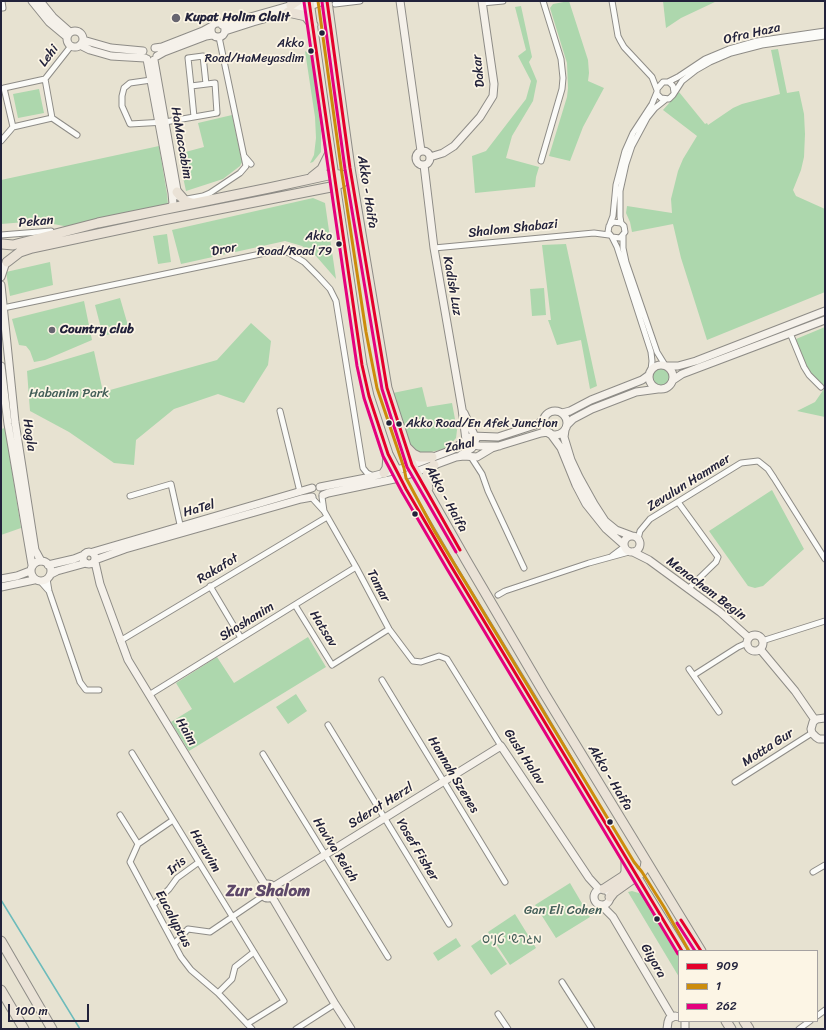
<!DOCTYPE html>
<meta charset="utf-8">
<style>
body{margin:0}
#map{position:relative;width:826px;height:1030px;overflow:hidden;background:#e7e2d1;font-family:Sriracha,sans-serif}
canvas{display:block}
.frame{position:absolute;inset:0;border:2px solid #22223b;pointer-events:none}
.legend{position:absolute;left:678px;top:950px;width:140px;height:72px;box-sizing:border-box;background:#fcf5e5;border:1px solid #a5a1a1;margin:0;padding:5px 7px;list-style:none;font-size:12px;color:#22223b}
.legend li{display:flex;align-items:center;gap:8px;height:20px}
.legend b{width:20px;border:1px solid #a5a1a1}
.scale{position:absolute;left:8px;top:1004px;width:81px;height:18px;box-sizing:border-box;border:2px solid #22223b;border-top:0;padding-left:5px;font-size:12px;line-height:14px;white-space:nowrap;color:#22223b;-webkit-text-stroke:3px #fcf5e5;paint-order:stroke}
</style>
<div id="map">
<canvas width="826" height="1030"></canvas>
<div class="frame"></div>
<ul class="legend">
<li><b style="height:5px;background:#e4002b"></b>909</li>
<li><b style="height:5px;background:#cc8c0c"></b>1</li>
<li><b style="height:5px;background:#e5007d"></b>262</li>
</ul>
<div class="scale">100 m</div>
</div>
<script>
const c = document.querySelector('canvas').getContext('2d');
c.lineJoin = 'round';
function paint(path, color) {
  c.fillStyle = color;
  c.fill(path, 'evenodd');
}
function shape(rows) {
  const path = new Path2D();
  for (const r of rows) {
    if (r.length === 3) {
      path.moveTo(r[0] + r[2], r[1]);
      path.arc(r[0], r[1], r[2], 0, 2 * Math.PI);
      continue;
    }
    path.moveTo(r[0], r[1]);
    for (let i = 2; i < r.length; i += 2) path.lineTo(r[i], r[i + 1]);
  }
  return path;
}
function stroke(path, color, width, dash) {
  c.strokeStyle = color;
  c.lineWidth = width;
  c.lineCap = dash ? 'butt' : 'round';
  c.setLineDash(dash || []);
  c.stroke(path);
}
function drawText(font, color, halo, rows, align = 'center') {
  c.font = font + ' Sriracha,"Playpen Sans Hebrew",sans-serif';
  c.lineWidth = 3.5;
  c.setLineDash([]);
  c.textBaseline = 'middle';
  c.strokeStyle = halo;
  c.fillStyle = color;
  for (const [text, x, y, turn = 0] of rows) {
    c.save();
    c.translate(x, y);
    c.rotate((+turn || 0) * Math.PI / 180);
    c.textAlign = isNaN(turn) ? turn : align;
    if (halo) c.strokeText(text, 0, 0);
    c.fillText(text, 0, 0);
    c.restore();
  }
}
const green = shape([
 [569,1,588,60,589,73,588,81,604,88,583,127,570,161,549,156,567,97,568,88,567,63,550,8,553,4],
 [663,1,717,1,681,18,666,28],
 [521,6,532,57,529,62,537,81,533,101,512,136,506,158,539,167,536,177,535,187,475,193,472,156,486,151,526,99,531,81,518,56,526,50,515,7],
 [778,49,787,93,799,91,804,114,805,134,804,157,801,170,793,190,796,196,825,209,825,292,707,340,681,258,673,224,632,232,630,222,626,213,627,206,672,213,671,199,678,171,683,159,697,136,663,110,679,92,705,124,707,123,708,125,733,108,742,104,780,94,771,50],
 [305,51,313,57,318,91,317,102,321,130,321,152,313,162,310,163,314,155,316,138,315,117],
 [39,89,44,113,18,118,13,94],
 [232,115,242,162,240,166,223,179,186,191,178,154,204,147,198,123],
 [159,146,167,194,168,205,69,227,38,221,1,224,1,180],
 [313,198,325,203,336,279,316,256,302,246,285,241,181,264,172,230],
 [167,234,171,262,158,264,153,236],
 [566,244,597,386,590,389,581,340,557,345,548,320,551,320,542,245],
 [50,262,53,285,10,296,6,272],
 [544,288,546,315,532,316,530,289],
 [120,298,129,329,103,336,95,305],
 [84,301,92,340,45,360,34,362,30,351,26,346,19,345,12,319],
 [251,323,271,341,268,365,244,403,218,394,174,409,136,440,134,465,114,463,69,432,30,411,27,371,94,351,103,392,217,360],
 [825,327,825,417,797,411,815,402,824,389,821,384,808,371,796,339],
 [661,377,9],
 [422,387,427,407,452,403,457,430,456,438,449,446,444,449,431,452,421,453,414,449,408,442,393,393],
 [5,428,21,528,1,535,1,429],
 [772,490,804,549,763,586,755,588,748,586,709,531],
 [308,637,326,667,189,751,171,722,192,709,176,683,217,657,234,683],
 [296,694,307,711,288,724,276,707],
 [570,883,590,917,556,938,535,905],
 [632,891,642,894,679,951,679,977,628,892],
 [515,914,536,948,510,965,488,932],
 [487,935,507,964,491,975,471,946],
 [456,938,461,946,438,961,433,953]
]);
const stream = shape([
 [1,900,80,1029]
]);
const street = shape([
 [612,1,618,36,620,40,624,47,652,77,657,90],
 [482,3,503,1],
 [335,4,360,1],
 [1,8,3,8,2,1],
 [45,79,71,46],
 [151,80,130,83,124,88,122,96,122,106,130,124,165,122,217,113,215,83,191,86,194,117],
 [668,82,678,77,705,59,729,49,757,41,825,31],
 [191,86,188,58,203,56,206,84],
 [674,92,673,86,669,82,663,82,657,89,657,94,661,98,669,99,673,95,682,81,696,70,710,62,731,53,762,45,825,36],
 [52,118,13,127,4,88,45,79,52,118,77,135],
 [1,141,13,127],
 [245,157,251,164],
 [541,161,562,89,563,78,561,59,543,1],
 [187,199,203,196,210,193,240,173,246,166,219,37],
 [621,223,613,222,609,226,608,232,612,237,620,238,625,232,624,226,621,223,620,217,620,191,626,164,632,146,647,118,655,108,665,100],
 [610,224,613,216,616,185,625,151,633,133,652,104,657,92],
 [1,235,51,231],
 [623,235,623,248,626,262,657,352,665,365],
 [612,237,617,247,651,352,652,361,651,370],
 [434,248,594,233,609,235],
 [3,308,270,252,283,251,289,253,304,262,318,276,330,289,336,301,363,468,367,473,373,476],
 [790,333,804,367,809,375,821,387],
 [280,411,300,492],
 [471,457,482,474,488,491,524,568],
 [130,496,171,484,181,529],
 [322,497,324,511,356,567,389,629,413,661,421,662,439,656,447,659,501,746],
 [313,499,323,510],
 [678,502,718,557,716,562,688,589],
 [638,539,640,531,650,519,741,463,758,461,768,469,774,478,825,559],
 [612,556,624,547],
 [47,579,49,591,80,682,86,690,99,690],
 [41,582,48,590],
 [210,586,241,638],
 [498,595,505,591,589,563,629,552],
 [295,605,332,665,389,629],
 [120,641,327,517],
 [762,641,825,621],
 [689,669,719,712],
 [694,675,738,647,747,643],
 [382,680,505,882],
 [149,695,356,567],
 [328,725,449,924],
 [132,753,284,1001,247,1024],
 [263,754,388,957],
 [735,782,812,733],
 [120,815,138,844],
 [173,820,138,844,130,862,181,957,191,970,218,993,252,1029],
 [813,872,825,865],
 [153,905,169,889,177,878,199,862],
 [174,944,188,929,210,932,263,896],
 [562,982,592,1029],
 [218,993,232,979,235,967,254,952],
 [498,1014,508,1029],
 [817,1016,825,1010],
 [296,1029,335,1004],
 [799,1029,810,1021]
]);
const secondary = shape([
 [32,1,49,22,67,37],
 [40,1,53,17,70,32],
 [400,1,421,151],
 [218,30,7],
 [222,25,307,1],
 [75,39,8],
 [225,31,253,22,310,6,323,1],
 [83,40,111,48,143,51],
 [80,45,90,50,111,56,145,58],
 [155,48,162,47,203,31,212,26],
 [157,56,164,52,206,36,212,35],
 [147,59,172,193,173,204,171,207],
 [154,60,178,196],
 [423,158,7],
 [430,157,443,153,454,146,480,117,493,96,494,84,482,1],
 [424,165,434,248,462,409,466,440,471,444,479,446,499,446],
 [1,277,5,265],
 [1,285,15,422,35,550,41,561],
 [661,377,12],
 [1,366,8,424,32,565],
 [666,366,678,366,696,361,825,311],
 [673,380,682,374,825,320],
 [555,423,12],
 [562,413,570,411,591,400,642,380,649,375],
 [567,425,573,419,592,409,636,392,658,389],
 [565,430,564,437,571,460,579,477,594,504,605,521,616,530,632,536],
 [550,433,561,448,576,485,586,504,606,529,624,545],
 [461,455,472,448,476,439,464,413],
 [320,487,366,478,404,468,452,450,472,436,498,437,538,424,545,418],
 [323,495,328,493,399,478,456,457,464,456,477,457,492,448,541,433,548,432],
 [632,544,8],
 [89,558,6],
 [93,552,312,488],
 [633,552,649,560,720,612,749,638],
 [95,560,125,549,301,499,312,497],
 [41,571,10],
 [95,562,100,584,128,660,265,885],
 [48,565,74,559,84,555],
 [51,574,57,571,86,563],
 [1,579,17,576,30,571],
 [1,587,34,580],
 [755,643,8],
 [760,649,795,691,815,720],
 [825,718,817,719,813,722,811,729,812,733,816,737,819,739,825,739],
 [268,891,7],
 [273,887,501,746,589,878,599,889],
 [602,897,8],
 [272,897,335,1004,351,1029],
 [601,905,613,917,672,1017],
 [685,1021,685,1029],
 [667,1029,668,1022,669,1019,675,1016,679,1017]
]);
const highway = shape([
 [309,1,328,136,362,365,369,396,388,454,406,489,451,566,533,701,645,891,682,951],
 [327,1,350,168,387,388,412,465,466,560,544,693,701,951],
 [291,5,297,1],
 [288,12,306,16,313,25],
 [312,177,322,169,330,153],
 [177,192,185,201,192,203],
 [2,244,13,245,98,223,269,188,333,174,351,177],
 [7,262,20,252,32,248,163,220,336,186,351,177],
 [407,448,413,454,419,457,432,457],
 [384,473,387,468,388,456],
 [428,488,426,479,427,475,429,469,434,465],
 [604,889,624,876,626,872,626,861],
 [610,897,614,892,642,872,645,868,646,862],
 [1,941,52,1029],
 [1,990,24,1029],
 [726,1021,731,1029],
 [744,1021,749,1029]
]);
const bus1 = shape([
 [309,1,362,365,369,396,388,454,406,489,451,566,682,951],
 [327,1,350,168,387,388,412,465,460,550],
 [681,920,701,951]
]);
const bus2 = shape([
 [318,1,342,174,366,332,377,388,404,468,406,478,435,532,634,862,642,872,664,907,689,951]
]);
const bus3 = shape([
 [304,2,357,366,364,398,383,456,402,492,447,569,678,954],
 [322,2,345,169,382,389,407,467,456,552],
 [677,923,695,951]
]);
const markers = [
 [176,18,5,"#676570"],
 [322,33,3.5,"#22223b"],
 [311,51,3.5,"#22223b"],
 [339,244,3.5,"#22223b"],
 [52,330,4,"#676570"],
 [389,423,3.5,"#22223b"],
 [399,424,3.5,"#22223b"],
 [415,514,3.5,"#22223b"],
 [610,822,3.5,"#22223b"],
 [657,919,3.5,"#22223b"]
];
const busNames = [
 ["Akko",304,44],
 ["Road/HaMeyasdim",304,59],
 ["Akko",332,237],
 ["Road/Road 79",332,252],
 ["Akko Road/En Afek Junction",406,424,"left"]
];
const poiNames = [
 ["Kupat Holim Clalit",185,18],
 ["Country club",60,330]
];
const streetNames = [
 ["Ofra Haza",752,34,-13],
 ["Lehi",49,56,-53],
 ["Dakar",479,71,-96],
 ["HaMaccabim",181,143,80],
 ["Akko - Haifa",367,192,81],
 ["Pekan",36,222,-5],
 ["Shalom Shabazi",513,229,-6],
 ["Dror",224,250,-11],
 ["Kadish Luz",452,286,80],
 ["Hogla",29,435,82],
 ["Zahal",460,446,-12],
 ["Zevulun Hammer",689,483,-32],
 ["Akko - Haifa",446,499,61],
 ["HaTel",199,509,-16],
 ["Rakafot",218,569,-31],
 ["Tamar",378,586,62],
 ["Menachem Begin",706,589,37],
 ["Shoshanim",247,622,-32],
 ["Hatsav",323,629,58],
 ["Haim",186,732,59],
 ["Motta Gur",768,748,-33],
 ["Gush Halav",524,757,57],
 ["Hannah Szenes",453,775,59],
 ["Akko - Haifa",610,778,59],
 ["Sderot Herzl",381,806,-32],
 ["Haviva Reich",335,850,58],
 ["Yosef Fisher",417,850,59],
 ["Haruvim",205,851,59],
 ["Iris",177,866,-41],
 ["Eucalyptus",173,919,62],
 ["Giyora",653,961,60]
];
const parkNames = [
 ["Habanim Park",69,394],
 ["Gan Eli Cohen",563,911],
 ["מגרשי טניס",512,940]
];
const districtNames = [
 ["Zur Shalom",268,892]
];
paint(green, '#add7ad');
stroke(stream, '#6cbbbb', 1.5);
stroke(street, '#8e8c87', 7);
stroke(secondary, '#8e8c87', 9);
stroke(highway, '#8e8c87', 11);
stroke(street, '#fbfbf8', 5);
stroke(secondary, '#f5f1ea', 7);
stroke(highway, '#eae2d6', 9);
stroke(bus1, '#e4002b', 3);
stroke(bus2, '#cc8c0c', 3);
stroke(bus3, '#e5007d', 3);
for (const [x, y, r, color] of markers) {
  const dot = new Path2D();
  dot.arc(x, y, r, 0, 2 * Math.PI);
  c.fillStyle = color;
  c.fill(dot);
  stroke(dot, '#fcf5e5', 1.5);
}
drawText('12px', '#22223b', '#fcf5e5', busNames, 'right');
drawText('bold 13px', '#22223b', '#fcf5e5', poiNames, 'left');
drawText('13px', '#22223b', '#fcf5e5', streetNames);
drawText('13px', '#425e58', '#fcf5e5', parkNames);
drawText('bold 17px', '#5e496a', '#fcf5e5', districtNames);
</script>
